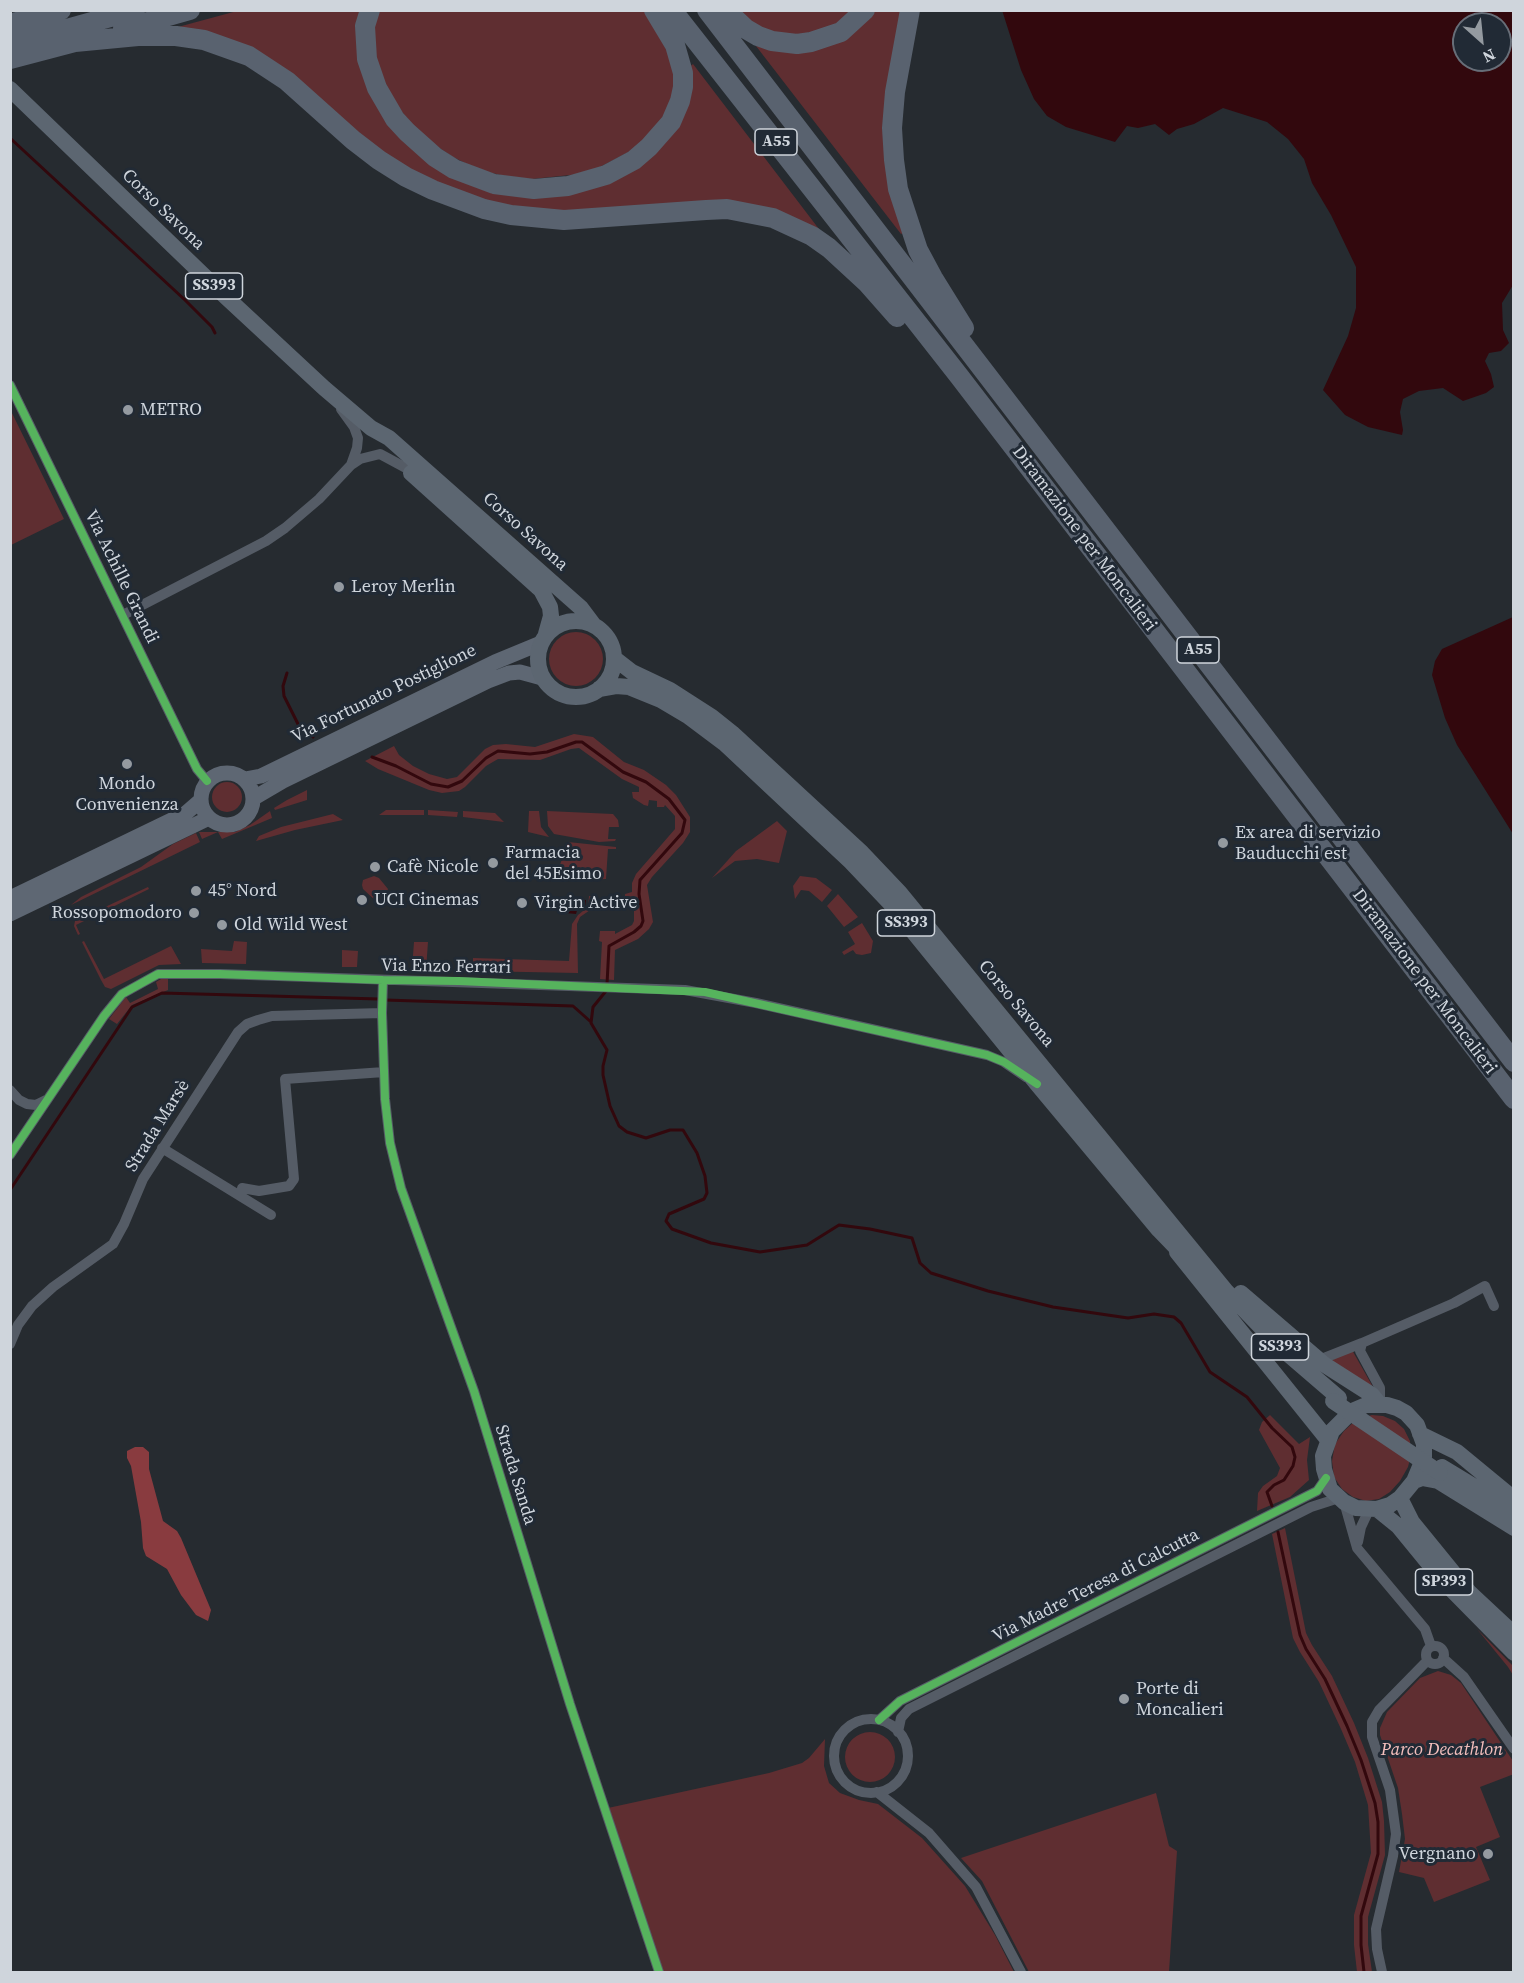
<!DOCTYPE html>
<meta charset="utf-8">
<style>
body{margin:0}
#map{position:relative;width:1524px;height:1983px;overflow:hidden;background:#262b30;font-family:"Source Serif 4",serif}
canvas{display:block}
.frame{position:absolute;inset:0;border:12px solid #cfd5dc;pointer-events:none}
.north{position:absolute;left:1452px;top:12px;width:60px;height:60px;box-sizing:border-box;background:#212a35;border:2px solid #676e78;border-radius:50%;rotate:153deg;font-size:16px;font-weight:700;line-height:24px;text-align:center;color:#cfd5dc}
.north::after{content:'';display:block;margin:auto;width:21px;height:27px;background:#949aa0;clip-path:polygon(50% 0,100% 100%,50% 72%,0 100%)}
</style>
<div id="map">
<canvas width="1524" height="1983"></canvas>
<div class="frame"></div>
<div class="north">N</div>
</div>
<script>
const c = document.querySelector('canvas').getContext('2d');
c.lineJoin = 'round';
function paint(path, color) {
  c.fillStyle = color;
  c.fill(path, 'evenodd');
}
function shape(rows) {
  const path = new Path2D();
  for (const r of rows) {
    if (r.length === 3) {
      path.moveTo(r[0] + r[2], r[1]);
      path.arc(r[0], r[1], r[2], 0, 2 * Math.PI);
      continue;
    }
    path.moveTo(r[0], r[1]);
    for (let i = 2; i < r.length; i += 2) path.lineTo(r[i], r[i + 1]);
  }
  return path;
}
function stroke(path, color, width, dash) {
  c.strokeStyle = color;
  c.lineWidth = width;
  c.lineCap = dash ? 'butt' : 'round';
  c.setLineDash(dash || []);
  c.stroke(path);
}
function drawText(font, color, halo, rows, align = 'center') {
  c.font = font + ' "Source Serif 4",serif';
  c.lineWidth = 6;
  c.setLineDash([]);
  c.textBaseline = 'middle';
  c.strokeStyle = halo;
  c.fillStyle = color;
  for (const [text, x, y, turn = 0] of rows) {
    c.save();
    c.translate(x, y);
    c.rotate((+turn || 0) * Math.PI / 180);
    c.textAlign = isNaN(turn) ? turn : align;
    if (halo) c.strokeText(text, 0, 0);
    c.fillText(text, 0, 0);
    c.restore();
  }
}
const green = shape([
 [237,11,362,11,383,111,502,192,642,162,688,68,693,64,822,233,785,217,542,212,465,196,395,162,330,109,178,27],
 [378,11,647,11,673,62,675,84,672,103,664,119,640,146,600,167,580,174,532,179,505,176,479,170,453,157,429,141,410,122,394,102,383,80,375,58,375,23],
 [735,11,855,11,836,27,787,37,760,28],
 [874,11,903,11,895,52,903,233,901,234,756,46,757,44,767,48],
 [10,409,64,519,11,545,10,545],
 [576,659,27],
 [574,734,593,737,624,762,644,770,666,785,676,795,690,817,690,832,683,843,652,877,647,885,653,922,649,929,638,939,615,950,614,980,600,979,602,942,599,941,600,931,615,931,615,934,632,925,634,921,634,902,625,902,625,894,632,892,632,883,636,874,675,829,675,816,665,805,664,807,657,807,657,801,649,800,648,806,644,805,633,798,632,792,639,792,639,787,622,779,579,748,571,749,540,760,498,759,486,766,465,787,459,791,442,793,429,790,378,769,365,761,394,746,399,755,413,766,429,774,447,779,457,777,485,749,493,745,506,744,535,747],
 [227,797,15],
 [307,790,307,800,275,810,274,808,287,800],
 [386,810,424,810,424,815,379,815],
 [428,810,458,812,457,817,428,815],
 [270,811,272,818,222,839,218,832,202,839,199,832,235,832,250,825],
 [463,811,495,813,504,822,463,817],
 [529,811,539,811,541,827,549,837,528,832],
 [547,811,613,814,618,820,619,827,609,827,608,839,616,839,615,841,599,842,554,834,548,826],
 [333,814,343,820,295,830,256,841,259,836,281,827],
 [777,821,787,831,779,863,757,859,735,861,712,878,736,851],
 [196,833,200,842,71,905,81,897,141,867,173,844],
 [568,842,616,847,616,849,608,849,606,879,562,881,555,879],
 [374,876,379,878,388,889,385,898,377,902,363,889,362,885,363,880],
 [800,876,816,878,832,890,822,902,809,891,801,890,795,899,793,886],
 [148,887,149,889,76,925,80,934,78,935,74,926,75,921],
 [838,894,858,917,844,927,827,906],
 [589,896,594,896,593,908,580,917,577,924,578,973,473,971,473,958,569,961,572,924,578,915,588,907],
 [862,923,873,941,871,953,862,955,856,954,853,950,844,955,842,952,855,944,848,932],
 [84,941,104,979,171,946,181,964,159,965,111,989,105,987,101,980,82,942],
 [234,941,247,942,246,964,202,963,201,949,232,951],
 [414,942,428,942,426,970,412,969],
 [342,950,358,951,357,967,342,967],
 [161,979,168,979,168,990,132,1005,117,1024,109,1019,126,997,130,1003,158,989,156,982],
 [1352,1350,1373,1387,1330,1364,1335,1357],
 [1270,1415,1299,1444,1310,1437,1307,1460,1309,1480,1290,1497,1257,1511,1258,1493,1263,1486,1277,1476,1280,1468,1259,1430,1262,1422],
 [1372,1415,1383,1416,1395,1421,1404,1429,1410,1441,1411,1455,1408,1467,1400,1481,1390,1492,1379,1499,1366,1501,1353,1497,1342,1489,1334,1477,1332,1461,1335,1444,1344,1431,1356,1420],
 [1285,1528,1306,1633,1312,1645,1332,1676,1354,1723,1368,1758,1382,1802,1384,1821,1385,1855,1368,1917,1368,1944,1372,1972,1357,1972,1354,1945,1354,1915,1371,1853,1368,1805,1355,1762,1341,1729,1319,1682,1300,1652,1293,1638,1272,1534],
 [1477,1629,1513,1666,1513,1675,1508,1667],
 [1438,1671,1451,1675,1461,1683,1513,1761,1514,1774,1480,1787,1500,1837,1476,1847,1490,1880,1434,1902,1424,1878,1399,1872,1405,1839,1402,1814,1398,1788,1380,1735,1380,1728,1387,1712,1420,1678],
 [870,1757,25],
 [825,1739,824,1766,829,1783,840,1793,859,1800,878,1804,922,1838,965,1886,995,1935,1014,1972,663,1972,608,1808,769,1773,802,1763,809,1758],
 [1156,1793,1169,1846,1177,1851,1169,1972,1029,1972,982,1881,961,1858]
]);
const forest = shape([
 [135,1447,143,1447,149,1452,149,1469,163,1521,177,1531,181,1538,211,1610,208,1621,196,1615,181,1595,167,1569,146,1556,143,1548,141,1522,131,1466,127,1458,127,1451]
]);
const water = shape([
 [1002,10,1513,11,1513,285,1502,303,1503,330,1509,343,1501,351,1489,353,1485,361,1491,374,1494,387,1486,393,1463,401,1443,388,1419,391,1403,399,1400,412,1403,430,1402,435,1368,427,1345,415,1323,390,1348,336,1356,308,1356,267,1331,215,1312,183,1304,159,1288,139,1267,122,1223,108,1194,124,1177,129,1169,135,1155,124,1138,128,1127,126,1115,142,1066,127,1047,116,1034,99,1021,70],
 [1464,24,1500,24,1500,60,1464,60],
 [1513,617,1514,617,1513,834,1457,745,1445,718,1432,675,1435,661,1442,649],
 [564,899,586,900,585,907,578,907,576,914,566,913,564,910]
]);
const stream = shape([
 [10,138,185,300,212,327,215,333],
 [287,673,283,686,284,696,299,726,313,737],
 [372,757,396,766,431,784,448,787,462,781,486,758,498,751,530,754,547,752,576,742,582,742,623,772,646,782,669,799,685,820,682,833,640,880,639,894,643,921,641,926,634,932,609,946,607,984],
 [606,991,593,1007,591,1023,607,1050,603,1066,603,1075,610,1106,619,1126,627,1132,646,1138,670,1130,683,1130,697,1153,705,1176,707,1193,704,1199,669,1214,666,1221,672,1229,711,1243,760,1252,807,1245,839,1225,870,1229,912,1238,920,1263,931,1273,988,1291,1053,1307,1128,1318,1154,1314,1174,1317,1181,1323,1210,1372,1247,1397,1272,1428,1292,1447,1295,1457,1293,1466,1284,1480,1274,1485,1267,1492,1272,1506],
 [385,1000,573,1006,591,1022],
 [10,1190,132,1007,162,993,379,999],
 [1278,1532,1300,1635,1306,1649,1325,1679,1347,1726,1361,1760,1375,1803,1378,1822,1378,1854,1361,1916,1361,1945,1364,1972]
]);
const street = shape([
 [10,385,197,769,207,781],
 [351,465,360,459,380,454,406,468],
 [123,615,266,541,285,528,319,499,351,465,357,448,358,438,354,427,341,409],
 [383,980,382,1013,385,1099,390,1143,401,1188,474,1391,570,1704,659,1972],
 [10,1090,19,1100,27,1104,36,1105,46,1100],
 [162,1148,271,1215],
 [10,1155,104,1016,122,994,158,974,220,974,685,990,756,1003,987,1055,1004,1062,1026,1077],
 [242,1188,259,1191,289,1186,294,1179,285,1079,384,1072],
 [10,1344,18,1325,32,1306,53,1287,113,1244,124,1224,143,1179,238,1032,247,1024,258,1020,272,1016,382,1013],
 [1319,1360,1362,1343],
 [1380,1404,1380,1388,1360,1351,1362,1343,1454,1303,1485,1286,1494,1306],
 [1344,1502,1357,1548,1425,1629,1431,1646],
 [1358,1542,1361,1527,1369,1510],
 [1435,1655,9],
 [1443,1658,1464,1677,1514,1749],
 [871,1756,37],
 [879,1720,900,1701,1307,1496,1317,1491,1326,1478],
 [898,1732,901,1718,909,1709,1311,1507,1339,1498],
 [877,1792,929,1833,976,1887,1021,1972],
 [1382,1972,1377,1949,1376,1929,1393,1856,1396,1834,1390,1790,1372,1737,1372,1722,1379,1710,1427,1661]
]);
const secondary = shape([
 [227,799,26],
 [245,779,261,776,495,662,541,643],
 [254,798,283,781,488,681,509,673,520,672,542,678],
 [10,898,186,813,201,800],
 [10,914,209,818]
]);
const primary = shape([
 [10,89,226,297,324,388,371,428,389,438,581,608,593,624],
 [411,473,541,590,550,607,551,616,546,634],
 [576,659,38],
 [614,658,632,672,670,690,712,717,732,733,862,853,900,893,1226,1291,1282,1349,1339,1398],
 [599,689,616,686,629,687,661,700,688,716,724,743,851,862,889,902,1037,1084,1159,1230,1187,1259],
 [1177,1252,1328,1440],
 [1241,1293,1325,1365,1372,1395,1380,1405],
 [1366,1405,1387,1405,1397,1408,1406,1413,1417,1425,1424,1444,1424,1457,1414,1481,1400,1498,1390,1505,1377,1509,1356,1508,1344,1502,1330,1489,1324,1469,1323,1456,1332,1431,1352,1411,1366,1405],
 [1420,1434,1457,1452,1514,1499],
 [1442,1467,1513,1510],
 [1414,1481,1422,1478,1438,1481,1514,1528],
 [1400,1498,1412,1522,1469,1592,1514,1634],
 [1377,1509,1398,1526,1443,1581,1514,1653]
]);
const highway = shape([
 [370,10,365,26,367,59,377,88,395,119,407,132,435,157,454,169,494,184,534,189,568,186,606,175,634,160,649,147,671,122,680,101,683,87,683,73,675,45,654,10],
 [672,10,959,376,1514,1099],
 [707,10,1514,1062],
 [726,10,746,29,758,36,772,41,797,44,811,42,841,32,865,10],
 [910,10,895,92,892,128,894,160,898,189,918,250,933,278,964,328],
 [10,24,61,10],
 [123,29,190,10],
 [75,42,138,36,176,36,204,40,249,56,287,81,353,140,379,160,406,177,433,190,484,209,511,215,564,220,706,210,727,209,773,218,812,236,829,248,867,283,897,317],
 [10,45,135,10],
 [10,59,86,39]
]);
const primaryBridge = shape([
 [1333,1401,1440,1473]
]);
const cycleway = shape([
 [10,385,197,769,207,781],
 [383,980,382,1013,385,1099,390,1143,401,1188,474,1391,570,1704,659,1972],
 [10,1155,104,1016,122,994,158,974,220,974,383,980,459,981,705,992,987,1055,1004,1062,1037,1084],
 [879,1720,900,1701,1307,1496,1317,1491,1326,1478]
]);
const markers = [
 [128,410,6,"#949aa0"],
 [339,587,6,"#949aa0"],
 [127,764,6,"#949aa0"],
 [1223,843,6,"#949aa0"],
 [493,863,6,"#949aa0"],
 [375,867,6,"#949aa0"],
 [196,891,6,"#949aa0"],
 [362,900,6,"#949aa0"],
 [522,903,6,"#949aa0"],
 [194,913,6,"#949aa0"],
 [222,925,6,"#949aa0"],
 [1124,1699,6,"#949aa0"],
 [1488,1854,6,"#949aa0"]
];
const shields = [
 [776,142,42],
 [214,286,57],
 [1198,650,42],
 [906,923,57],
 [1280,1347,57],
 [1444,1582,57]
];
const shieldNames = [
 ["A55",776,142],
 ["SS393",214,286],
 ["A55",1198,650],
 ["SS393",906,923],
 ["SS393",1280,1347],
 ["SP393",1444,1582]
];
const streetNames = [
 ["Corso Savona",163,210,44],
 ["Corso Savona",525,532,42],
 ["Diramazione per Moncalieri",1084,539,53],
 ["Via Achille Grandi",121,577,64],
 ["Via Fortunato Postiglione",384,694,-26],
 ["Via Enzo Ferrari",446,967,1],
 ["Diramazione per Moncalieri",1424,982,53],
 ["Corso Savona",1016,1004,50],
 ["Strada Marsè",158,1126,-58],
 ["Strada Sanda",515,1475,73],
 ["Via Madre Teresa di Calcutta",1096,1586,-27]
];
const poiNames = [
 ["METRO",140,410],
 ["Leroy Merlin",351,587],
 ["Mondo",127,784,"center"],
 ["Convenienza",127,805,"center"],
 ["Ex area di servizio",1235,833],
 ["Bauducchi est",1235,854],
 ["Farmacia",505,853],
 ["del 45Esimo",505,874],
 ["Cafè Nicole",387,867],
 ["45° Nord",208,891],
 ["UCI Cinemas",374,900],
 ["Virgin Active",534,903],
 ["Rossopomodoro",182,913,"right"],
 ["Old Wild West",234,925],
 ["Porte di",1136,1689],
 ["Moncalieri",1136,1710],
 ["Vergnano",1476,1854,"right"]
];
const parkNames = [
 ["Parco Decathlon",1442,1750]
];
paint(green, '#5f2e31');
paint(forest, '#893b3f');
paint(water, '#32080d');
stroke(stream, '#32080d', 3);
stroke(street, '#555c66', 10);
stroke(secondary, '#5e6773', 15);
stroke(primary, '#5c6671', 16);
stroke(highway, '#59626f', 20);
stroke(primaryBridge, '#5c6671', 16);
stroke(cycleway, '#56b35d', 8);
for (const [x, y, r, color] of markers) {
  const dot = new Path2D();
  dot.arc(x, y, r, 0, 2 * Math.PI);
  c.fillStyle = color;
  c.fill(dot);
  stroke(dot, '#212a35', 2);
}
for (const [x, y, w] of shields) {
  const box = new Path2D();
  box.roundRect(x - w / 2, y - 13, w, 26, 4.5);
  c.fillStyle = '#212a35';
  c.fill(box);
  stroke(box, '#cfd5dc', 1.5);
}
drawText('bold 16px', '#cfd5dc', null, shieldNames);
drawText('18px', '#cfd5dc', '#212a35', streetNames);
drawText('18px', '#cfd5dc', '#212a35', poiNames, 'left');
drawText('italic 18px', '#f4bfbd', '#212a35', parkNames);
</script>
